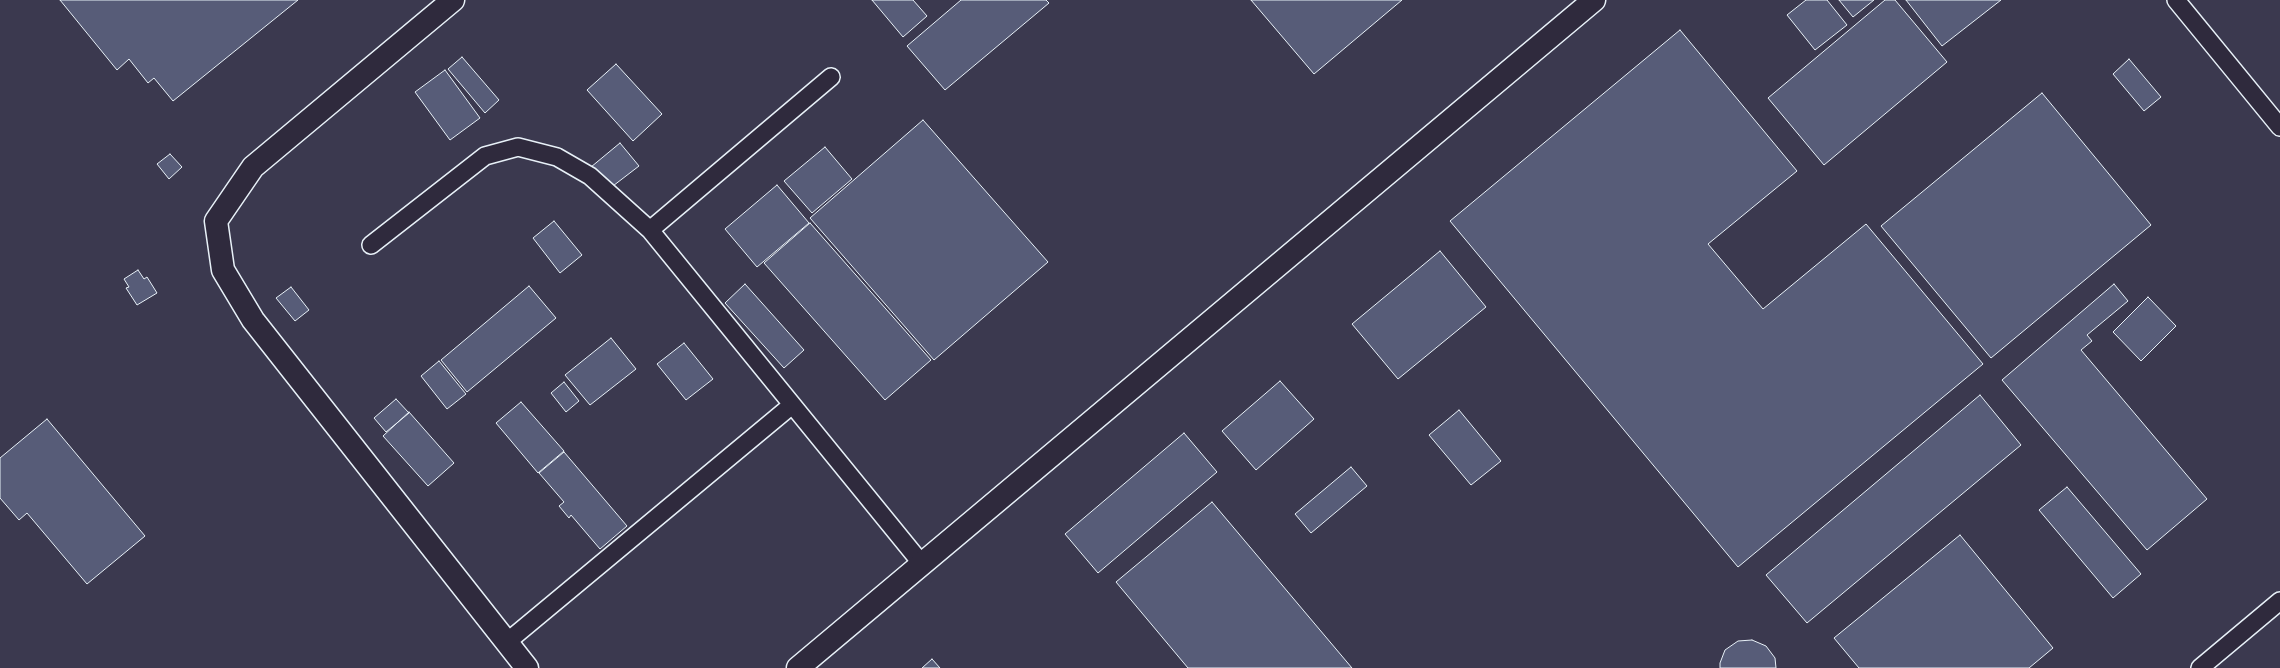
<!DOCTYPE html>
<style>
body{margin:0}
canvas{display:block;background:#2f2a3d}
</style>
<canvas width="2280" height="668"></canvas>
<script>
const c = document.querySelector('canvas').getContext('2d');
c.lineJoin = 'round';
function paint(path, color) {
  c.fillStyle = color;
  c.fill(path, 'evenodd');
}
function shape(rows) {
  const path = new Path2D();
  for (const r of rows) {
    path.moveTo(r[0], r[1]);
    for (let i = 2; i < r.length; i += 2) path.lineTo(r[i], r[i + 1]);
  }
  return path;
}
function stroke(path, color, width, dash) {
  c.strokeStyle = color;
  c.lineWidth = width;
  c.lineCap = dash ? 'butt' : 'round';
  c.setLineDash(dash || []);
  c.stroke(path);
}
const built = shape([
 [0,0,2280,0,2280,668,0,668]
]);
const building = shape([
 [60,0,298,0,173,101,154,78,148,83,129,59,117,70,60,0],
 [872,0,913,0,927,16,903,37,872,0],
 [961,0,1046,0,1049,3,945,90,907,46,961,0],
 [1251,0,1402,0,1314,74,1251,0],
 [1806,0,1827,0,1847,25,1815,50,1787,15,1806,0],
 [1839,0,1874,0,1853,17,1839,0],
 [1885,0,1895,0,1947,62,1824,165,1768,98,1885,0],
 [1906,0,2001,0,1942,46,1906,0],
 [1680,30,1797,171,1708,244,1763,309,1866,224,1983,364,1738,567,1450,221,1680,30],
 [462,57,499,100,485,113,448,69,462,57],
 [2129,59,2161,97,2144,111,2113,74,2129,59],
 [616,64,662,114,633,141,587,90,616,64],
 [445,70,480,118,450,140,415,92,445,70],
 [2042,93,2151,225,1991,358,1881,226,2042,93],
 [923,120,1048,262,934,360,810,218,923,120],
 [620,143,639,166,609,189,591,167,620,143],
 [825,147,852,179,812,213,784,181,825,147],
 [170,154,182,167,169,179,157,164,170,154],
 [777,185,809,223,757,267,725,229,777,185],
 [554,221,582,255,560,273,533,238,554,221],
 [810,223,931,360,885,400,764,263,810,223],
 [1440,251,1486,307,1398,379,1352,324,1440,251],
 [138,270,144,279,147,277,157,293,137,305,126,288,129,287,124,279,138,270],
 [745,284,804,350,784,368,725,303,745,284],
 [2114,284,2128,301,2087,335,2092,341,2081,350,2207,499,2147,550,2002,380,2114,284],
 [529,286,556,318,467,392,441,360,529,286],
 [291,287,309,310,295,321,276,298,291,287],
 [2148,297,2176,326,2141,361,2113,332,2148,297],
 [611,338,636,369,590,405,565,375,611,338],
 [684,343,713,379,686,400,657,364,684,343],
 [439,361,466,394,447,409,421,376,439,361],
 [1280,381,1314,419,1256,470,1222,431,1280,381],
 [564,382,579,401,566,412,551,393,564,382],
 [1980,395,2021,445,1807,623,1766,575,1980,395],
 [396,399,409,413,386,432,374,418,396,399],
 [521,402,564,451,538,473,496,423,521,402],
 [1459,410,1501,461,1471,485,1429,435,1459,410],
 [409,412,454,463,428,486,383,436,409,412],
 [47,419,145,536,87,584,27,513,19,520,0,498,0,458,47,419],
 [1184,433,1217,472,1098,573,1065,534,1184,433],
 [564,452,627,526,600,549,571,515,569,518,559,506,564,502,539,473,564,452],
 [1351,467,1367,486,1311,533,1295,514,1351,467],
 [2067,487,2141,574,2113,598,2039,510,2067,487],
 [1212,502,1352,668,1188,668,1116,582,1212,502],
 [1960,535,2053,648,2029,668,1859,668,1834,638,1960,535],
 [1752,640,1766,646,1775,658,1776,668,1720,668,1720,663,1725,650,1738,641,1752,640],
 [932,659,940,668,922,668,932,659]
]);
const lane = shape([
 [2176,0,2280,127],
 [650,230,831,77],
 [371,245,485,156,518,147,557,157,590,176,650,230,922,564],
 [507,642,792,405],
 [2200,668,2280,601]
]);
const street = shape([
 [453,0,253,167,216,221,223,270,253,320,527,668],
 [798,668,1594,0]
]);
paint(built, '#3b394f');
paint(building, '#575c78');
stroke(building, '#e8f1f8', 1);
stroke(lane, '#e8f1f8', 20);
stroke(street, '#e8f1f8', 25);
stroke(lane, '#2f2a3d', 17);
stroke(street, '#2f2a3d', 22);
</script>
